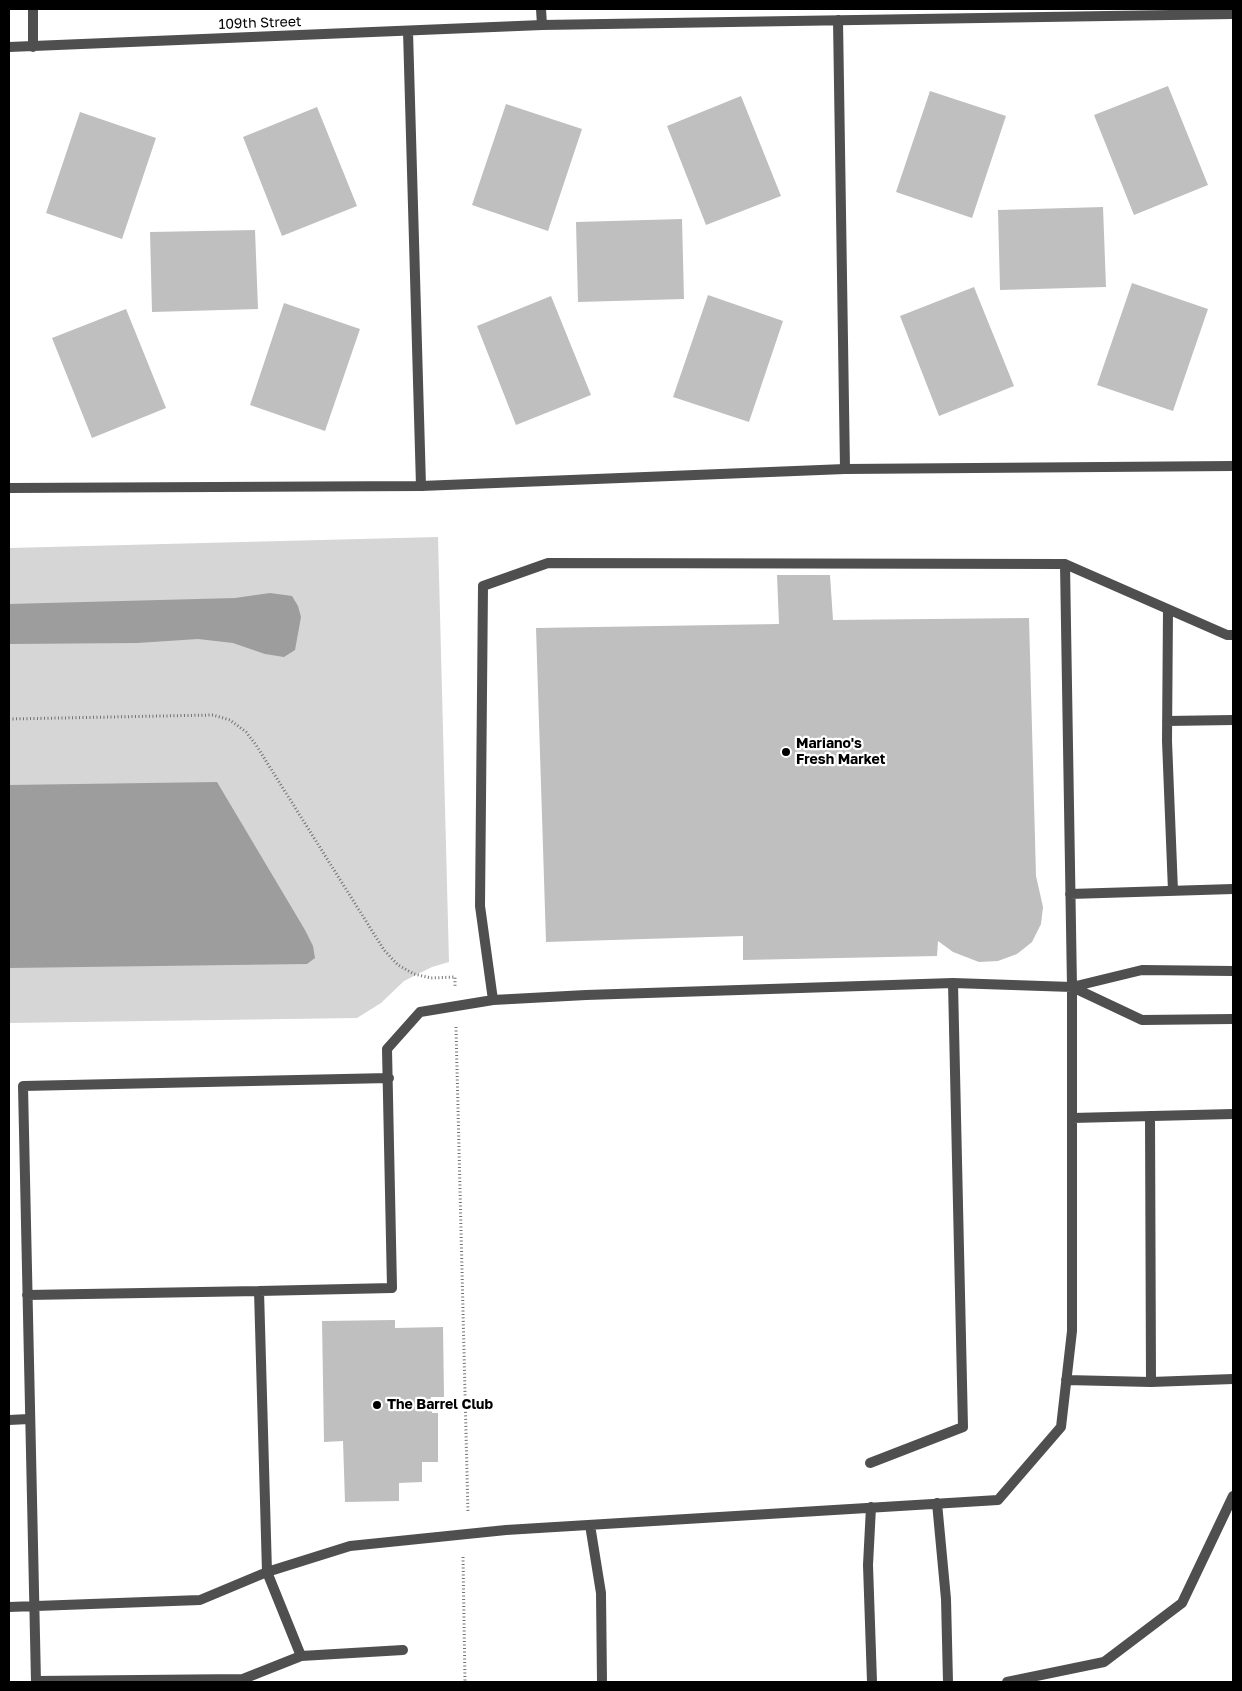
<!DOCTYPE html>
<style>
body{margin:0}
#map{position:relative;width:1242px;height:1691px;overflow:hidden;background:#fff;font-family:"Golos Text",sans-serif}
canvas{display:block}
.frame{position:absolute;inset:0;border:10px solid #000;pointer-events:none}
</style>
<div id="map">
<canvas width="1242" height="1691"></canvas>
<div class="frame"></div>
</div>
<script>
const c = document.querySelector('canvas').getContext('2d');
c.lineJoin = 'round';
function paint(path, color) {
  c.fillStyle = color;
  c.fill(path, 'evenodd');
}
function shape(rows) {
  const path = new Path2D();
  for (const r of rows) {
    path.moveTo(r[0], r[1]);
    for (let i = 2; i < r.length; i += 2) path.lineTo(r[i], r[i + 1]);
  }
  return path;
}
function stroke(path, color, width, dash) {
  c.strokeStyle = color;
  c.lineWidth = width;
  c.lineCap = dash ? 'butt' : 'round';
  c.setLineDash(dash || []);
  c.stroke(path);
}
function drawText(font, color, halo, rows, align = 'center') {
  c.font = font + ' "Golos Text",sans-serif';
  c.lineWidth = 4.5;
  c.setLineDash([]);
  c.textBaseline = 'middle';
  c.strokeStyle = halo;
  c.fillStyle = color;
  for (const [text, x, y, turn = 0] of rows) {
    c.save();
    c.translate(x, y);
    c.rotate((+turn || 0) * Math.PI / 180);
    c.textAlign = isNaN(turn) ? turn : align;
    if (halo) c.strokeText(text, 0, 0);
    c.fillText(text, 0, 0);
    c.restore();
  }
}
const green = shape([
 [438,537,449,962,432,967,404,981,381,1003,357,1018,9,1023,9,548]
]);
const water = shape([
 [270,593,292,596,298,606,301,617,295,650,284,657,265,654,233,643,198,639,137,643,9,644,9,604,235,598],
 [217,782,305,930,313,946,315,958,307,964,9,968,9,785]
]);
const building = shape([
 [1168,86,1208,185,1134,215,1094,115],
 [930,91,1006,116,972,218,896,192],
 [741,96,781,196,706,225,667,126],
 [506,104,582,129,548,231,472,205],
 [317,107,357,206,282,236,243,137],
 [80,112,156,138,122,239,46,213],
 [1103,207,1106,287,1000,290,998,210],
 [682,219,684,299,578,302,576,222],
 [255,230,258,309,152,312,150,232],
 [1132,283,1208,309,1173,411,1097,385],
 [974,287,1014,386,939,416,900,316],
 [708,295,783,321,749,422,673,397],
 [551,296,591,395,516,425,477,326],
 [284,303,360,329,325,431,250,405],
 [126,309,166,408,92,438,52,338],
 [777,575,830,575,833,620,1029,618,1036,876,1043,907,1041,924,1032,942,1017,954,998,961,979,962,953,952,938,941,937,956,743,960,743,936,546,942,536,628,779,624],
 [395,1320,395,1328,443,1327,444,1397,431,1397,432,1413,438,1413,438,1462,422,1462,422,1482,399,1483,399,1501,345,1502,343,1441,324,1442,322,1321]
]);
const path = shape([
 [9,719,213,715,230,720,246,732,256,745,384,950,398,965,414,974,431,978,455,977,455,986],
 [456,1027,468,1513],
 [463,1557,465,1682]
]);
const lane = shape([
 [9,488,421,486,845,469,1233,466],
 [1065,564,1072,987,1072,1331,1061,1427,998,1500,506,1530,350,1546,267,1572,259,1291,392,1288,387,1049,420,1012,493,1000,586,995,953,983,1072,987,1142,970,1233,971],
 [1168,609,1167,741,1173,891],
 [1167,721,1233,720],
 [1070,894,1233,889],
 [1072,987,1142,1020,1233,1019],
 [493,1000,480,906,483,586,548,563,1065,564,1227,635,1233,635],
 [1150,1116,1151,1382],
 [1072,1118,1233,1114],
 [27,1295,259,1291],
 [1066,1380,1151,1382,1233,1379],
 [9,1420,29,1419],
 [870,1463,963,1427,953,983],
 [937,1503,946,1599,948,1682],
 [871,1507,868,1565,872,1682],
 [590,1525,601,1593,602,1682],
 [9,1607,200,1600,267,1572,301,1656],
 [36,1681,243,1679],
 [36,1682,23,1086,389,1078],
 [243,1682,243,1679,301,1656,403,1650],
 [1007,1682,1104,1662,1182,1603,1233,1496]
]);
const street = shape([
 [33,9,33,47],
 [541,9,542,25],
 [838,20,845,469],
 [408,31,421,486],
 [9,47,542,25,1233,14]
]);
const markers = [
 [786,752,5,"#000"],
 [377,1405,5,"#000"]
];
const streetNames = [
 ["109th Street",260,23,-2]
];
const poiNames = [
 ["Mariano's",796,744],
 ["Fresh Market",796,760],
 ["The Barrel Club",387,1405]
];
paint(green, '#d6d6d6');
paint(water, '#9d9d9d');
paint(building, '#bfbfbf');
stroke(path, '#717171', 3, [1, 2.5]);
stroke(lane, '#4f4f4f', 10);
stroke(street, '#4f4f4f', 10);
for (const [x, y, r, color] of markers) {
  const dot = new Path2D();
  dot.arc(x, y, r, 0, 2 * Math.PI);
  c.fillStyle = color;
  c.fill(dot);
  stroke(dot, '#fff', 2);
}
drawText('14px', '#000', '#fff', streetNames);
drawText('bold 14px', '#000', '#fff', poiNames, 'left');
</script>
